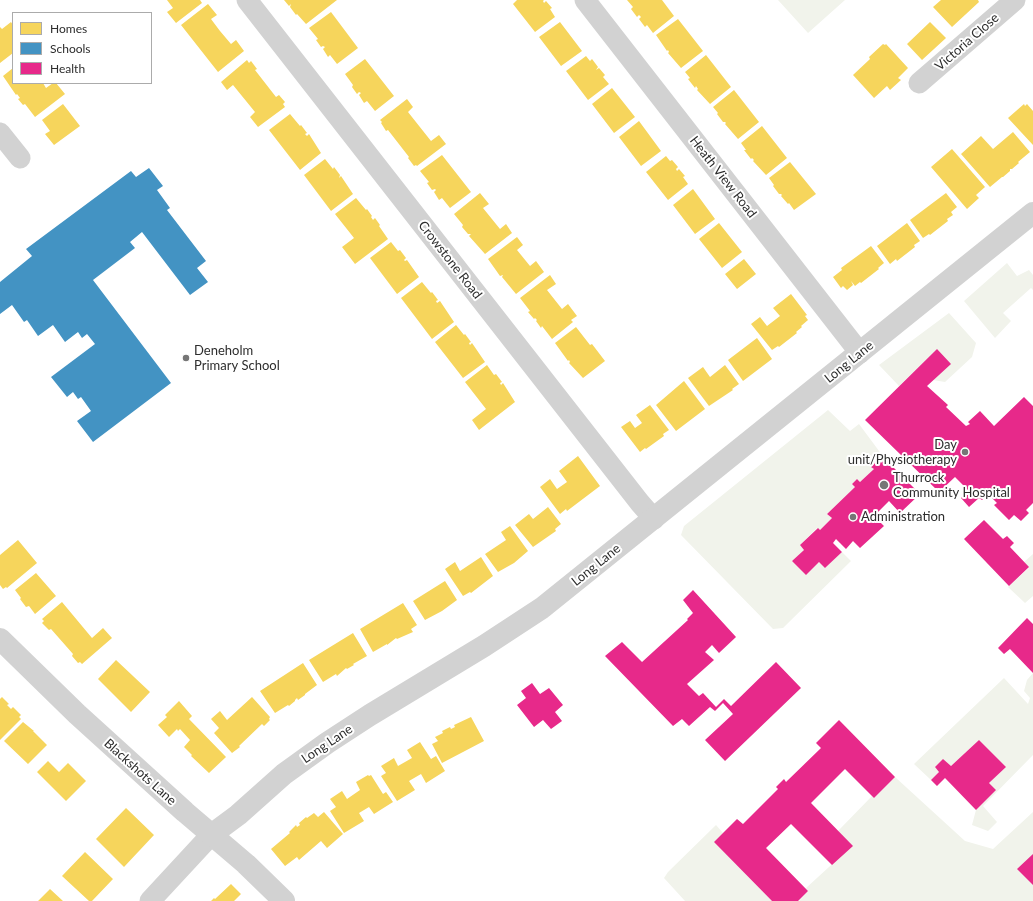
<!DOCTYPE html>
<style>
body{margin:0}
#map{position:relative;width:1033px;height:901px;overflow:hidden;background:#fff;font-family:Lato,sans-serif}
canvas{display:block}
.legend{position:absolute;left:12px;top:12px;width:140px;height:72px;box-sizing:border-box;background:#fff;border:1px solid #ababab;margin:0;padding:5px 7px;list-style:none;font-size:12px;color:#2d2d2d}
.legend li{display:flex;align-items:center;gap:8px;height:20px}
.legend b{width:20px;border:1px solid #ababab}
</style>
<div id="map">
<canvas width="1033" height="901"></canvas>
<ul class="legend">
<li><b style="height:11px;background:#f6d55c"></b>Homes</li>
<li><b style="height:11px;background:#4393c3"></b>Schools</li>
<li><b style="height:11px;background:#e7298a"></b>Health</li>
</ul>
</div>
<script>
const c = document.querySelector('canvas').getContext('2d');
c.lineJoin = 'round';
function paint(path, color) {
  c.fillStyle = color;
  c.fill(path, 'evenodd');
}
function shape(rows) {
  const path = new Path2D();
  for (const r of rows) {
    path.moveTo(r[0], r[1]);
    for (let i = 2; i < r.length; i += 2) path.lineTo(r[i], r[i + 1]);
  }
  return path;
}
function stroke(path, color, width, dash) {
  c.strokeStyle = color;
  c.lineWidth = width;
  c.lineCap = dash ? 'butt' : 'round';
  c.setLineDash(dash || []);
  c.stroke(path);
}
function drawText(font, color, halo, rows, align = 'center') {
  c.font = font + ' Lato,sans-serif';
  c.lineWidth = 4;
  c.setLineDash([]);
  c.textBaseline = 'middle';
  c.strokeStyle = halo;
  c.fillStyle = color;
  for (const [text, x, y, turn = 0] of rows) {
    c.save();
    c.translate(x, y);
    c.rotate((+turn || 0) * Math.PI / 180);
    c.textAlign = isNaN(turn) ? turn : align;
    if (halo) c.strokeText(text, 0, 0);
    c.fillText(text, 0, 0);
    c.restore();
  }
}
const green = shape([
 [778,0,845,0,808,33],
 [1007,263,1017,276,1029,270,1033,275,1033,290,1031,288,1003,313,1011,321,995,338,964,301],
 [949,313,976,343,972,357,945,382,933,380,937,349,899,386,879,365],
 [828,410,850,431,859,424,885,459,881,463,878,460,871,466,874,469,860,482,857,479,852,484,855,487,827,514,832,518,820,530,817,528,800,545,804,550,792,561,806,575,819,562,825,568,842,552,851,561,783,628,773,629,681,535,684,526],
 [1033,554,1033,596,1025,603,1008,587,1029,568,1024,562],
 [1033,673,1033,755,983,806,997,822,988,831,972,825,976,810,995,790,989,783,1006,767,979,740,951,766,943,760,935,767,939,772,931,780,914,764,1004,678,1028,704,1030,698,1024,691,1027,680],
 [895,777,965,841,993,849,1033,812,1033,901,799,901,808,891,806,888,852,846,838,831,872,796,874,798],
 [716,825,723,833,714,842,772,901,685,901,664,878,668,872]
]);
const homes = shape([
 [167,0,200,0,202,3,176,23,167,12,173,8],
 [284,0,337,0,306,24,297,14,296,15,290,7,291,4,289,6],
 [517,0,544,0,543,1,544,3,546,1,552,8,550,9,555,17,535,32,513,4],
 [627,0,662,0,674,16,653,33,647,25,645,27,639,19,641,17,639,15,637,17,631,9,633,7],
 [941,0,978,0,979,2,952,27,933,7],
 [208,4,217,15,211,19,220,31,231,44,236,40,244,51,218,72,181,25],
 [331,12,358,48,337,64,330,55,328,57,323,49,325,47,323,46,321,47,316,40,318,39,309,28],
 [678,19,703,51,681,68,668,53,669,52,668,50,667,51,656,35],
 [11,22,13,25,13,53,0,63,0,27,2,29],
 [560,22,582,51,561,66,539,37],
 [930,22,946,38,922,60,907,44],
 [883,44,885,45,886,44,908,68,898,78,901,80,890,90,887,86,874,98,853,75,870,59,869,57],
 [706,55,731,87,710,104,697,90,698,89,696,86,695,88,688,79,690,78,685,72],
 [586,56,590,61,592,59,598,67,596,70,599,68,605,75,603,77,609,84,588,100,566,71],
 [365,59,394,96,375,111,367,101,364,103,359,95,361,93,359,92,357,94,352,87,353,85,345,74],
 [247,60,249,63,251,61,257,69,255,70,276,97,279,95,285,102,283,104,285,107,258,127,250,117,255,112,233,85,227,90,221,82],
 [13,68,13,83,43,83,46,88,53,83,56,83,65,94,35,117,25,104,23,105,18,99,20,98,17,94,16,95,3,76],
 [612,88,635,117,614,133,592,104],
 [734,90,759,122,738,139,725,124,726,123,725,122,723,122,717,114,718,113,713,107],
 [407,99,413,107,408,112,431,141,439,135,446,144,417,166,416,165,414,166,408,158,409,157,388,130,386,131,381,123,382,122,380,120],
 [63,104,80,126,54,145,45,134,50,131,42,120],
 [1024,104,1025,106,1027,104,1033,111,1033,145,1008,118],
 [290,114,300,126,301,125,307,133,305,134,307,136,309,134,321,153,300,170,269,130],
 [639,121,661,151,641,166,619,137],
 [762,126,787,158,766,175,753,161,754,160,752,158,751,159,744,150,746,150,741,143],
 [1013,132,1030,152,1018,162,1019,163,1012,169,1010,169,1010,171,1003,177,1002,177,990,187,961,154,981,136,993,149],
 [952,149,985,187,976,195,979,198,967,209,931,167],
 [442,155,471,192,450,208,442,198,439,200,434,192,436,190,435,189,432,190,427,183,429,182,420,171],
 [666,156,670,161,672,160,678,167,676,169,677,171,679,169,685,176,683,177,688,184,668,200,646,172],
 [325,159,333,169,334,167,340,175,339,178,341,176,353,194,331,211,304,175],
 [790,162,816,194,794,210,789,203,788,204,781,196,782,195,781,194,779,194,773,186,774,185,769,178],
 [693,189,715,219,695,234,673,205],
 [480,193,489,204,483,208,500,229,506,224,512,233,485,254,469,236,471,234,468,234,462,227,463,225,454,214],
 [946,193,957,207,951,212,953,215,947,219,948,221,930,235,929,234,923,238,910,220],
 [356,198,366,210,367,209,372,216,371,217,373,220,375,218,380,225,379,226,388,239,355,264,342,247,354,238,335,214],
 [719,223,742,252,722,268,699,239],
 [907,223,920,241,914,245,915,247,897,261,896,259,890,264,877,246],
 [517,237,523,245,517,250,530,266,536,261,544,272,516,294,502,277,503,275,500,276,488,259],
 [391,242,398,251,400,250,406,258,404,260,405,261,407,260,419,277,397,294,370,258],
 [871,246,884,263,878,268,879,269,861,283,860,282,855,286,851,281,853,285,847,290,843,286,841,288,833,277,842,270,841,268],
 [744,259,756,274,737,289,725,274],
 [550,275,556,284,547,290,562,309,568,304,577,316,571,320,573,322,552,339,542,326,541,328,536,321,537,320,535,318,534,319,528,312,530,311,520,298],
 [422,282,431,293,432,292,438,300,436,301,437,303,440,301,454,322,432,339,401,298],
 [791,294,807,315,805,316,808,320,801,326,802,327,796,332,797,333,779,347,778,346,772,350,751,324,760,317,767,326,780,316,773,308],
 [456,325,464,335,465,334,471,342,469,343,470,345,472,343,485,362,463,378,435,342],
 [576,327,590,345,592,344,605,361,583,378,569,363,570,362,569,360,568,361,555,343],
 [757,338,772,359,743,381,728,360],
 [487,365,494,375,496,374,502,382,500,383,501,385,503,383,515,402,479,430,472,420,486,409,465,382],
 [725,365,739,384,732,389,733,390,709,406,688,378,703,367,710,377],
 [684,381,705,409,676,431,656,405],
 [650,405,669,430,663,434,664,436,646,449,645,448,640,452,621,427,630,421,635,428,642,423,636,415],
 [578,456,600,486,567,511,566,509,560,514,540,487,550,479,557,489,567,482,559,471],
 [548,507,561,524,555,529,556,531,533,547,515,525,529,514,533,519],
 [510,526,528,551,514,563,498,572,485,554,506,540,501,532],
 [18,540,37,563,7,588,6,587,3,589,0,585,0,555],
 [481,557,493,576,471,593,470,592,463,596,445,569,455,562,460,571],
 [36,573,56,596,35,614,29,606,26,607,20,599,21,598,15,590],
 [445,581,457,600,442,611,425,620,413,601],
 [62,602,92,638,103,628,112,638,82,664,80,662,78,663,72,656,73,654,51,629,49,630,42,623,44,621,42,619],
 [403,603,417,625,411,629,413,632,397,639,396,638,387,645,387,644,373,652,360,629],
 [353,633,367,656,353,664,354,665,347,669,346,668,337,676,336,674,323,682,309,660],
 [116,660,150,692,131,712,98,679],
 [303,663,317,685,305,694,305,695,298,700,297,698,295,700,295,701,289,706,288,705,275,713,260,691],
 [2,697,9,704,7,705,11,709,13,707,21,715,19,717,21,719,0,740,0,699],
 [252,697,270,717,269,719,270,720,264,726,262,724,239,746,240,747,232,753,214,733,219,728,211,719,220,711,227,720],
 [179,701,192,716,189,719,226,757,209,773,191,756,192,755,184,747,190,740,180,729,178,731,177,729,169,737,158,725,167,717,165,715],
 [471,717,484,741,442,763,432,744,438,741,435,737,443,733,442,731,450,727,451,729,455,727,454,725],
 [23,722,34,731,33,731,47,745,28,764,4,741],
 [420,742,431,759,436,756,445,771,426,783,421,774,409,781,415,790,397,801,381,776,386,773,381,766,394,758,398,766,412,758,407,750],
 [48,761,59,772,68,763,86,781,66,801,37,772],
 [368,775,369,776,371,775,383,794,386,792,393,802,374,814,369,807,359,813,364,821,344,833,330,811,336,807,330,799,342,791,347,799,360,790,356,782],
 [126,808,154,835,124,867,96,839],
 [324,812,343,834,327,848,321,841,299,860,297,857,285,866,271,849,290,833,289,832,296,825,297,827,300,825,299,823,306,817,307,818,314,813,318,817],
 [85,852,113,879,92,901,89,901,62,876],
 [231,884,241,894,234,901,211,901,214,898,215,899],
 [50,889,63,901,38,901]
]);
const schools = shape([
 [149,168,163,186,157,190,170,208,167,210,206,261,197,268,208,282,190,295,142,232,130,242,135,248,93,280,171,383,93,442,77,421,91,411,81,397,78,399,73,392,67,397,51,377,95,344,87,334,82,338,78,332,65,342,53,325,38,336,27,320,24,322,12,305,0,314,0,282,32,256,26,249,131,171,136,177]
]);
const health = shape([
 [937,349,951,364,927,386,948,405,946,407,966,426,970,424,968,422,980,411,994,426,1024,397,1033,406,1033,503,1026,510,1029,513,1021,521,1014,515,1009,520,994,505,997,503,988,494,982,500,979,498,969,507,961,498,969,491,955,477,939,492,865,420],
 [885,459,920,494,900,513,889,501,874,516,884,526,860,548,853,541,846,549,836,539,833,543,842,552,825,568,819,562,806,575,792,561,804,550,800,545,818,528,820,530,832,518,827,514,855,487,852,484,857,479,860,482,874,469,871,467,878,460,881,463],
 [984,520,1003,539,1007,536,1014,543,1010,547,1029,567,1009,586,964,539],
 [693,590,736,637,719,653,712,645,705,652,714,660,687,684,699,696,703,693,716,707,724,699,731,706,776,662,801,688,725,761,705,740,733,714,723,703,715,711,710,707,689,726,682,719,673,726,605,656,622,642,642,662,688,620,687,619,693,613,683,600],
 [1027,618,1033,624,1033,673,1010,649,1004,654,998,648],
 [532,683,540,694,549,688,563,705,555,712,562,721,551,729,543,720,534,727,517,705,526,698,521,691],
 [839,720,895,777,874,798,845,769,811,803,853,846,832,865,791,824,766,848,808,891,798,901,772,901,714,842,737,819,743,824,778,789,776,787,784,779,786,782,821,748,816,743],
 [979,740,1006,767,989,783,996,790,976,810,945,778,937,786,931,780,939,772,935,767,943,759,951,766],
 [1033,854,1033,885,1017,869]
]);
const minor = shape([
 [247,0,640,503,654,519],
 [585,0,860,353],
 [919,83,1015,0],
 [0,133,20,158],
 [150,901,211,835]
]);
const tertiary = shape([
 [0,639,77,714,185,812,246,864,284,901],
 [211,835,238,815,284,774,327,743,370,715,484,646,542,608,1033,213]
]);
const markers = [
 [186,358,4,"#767676"],
 [965,452,4,"#767676"],
 [884,485,5,"#767676"],
 [853,517,4,"#767676"]
];
const streetNames = [
 ["Victoria Close",967,42,-41],
 ["Heath View Road",723,177,52],
 ["Crowstone Road",450,260,52],
 ["Long Lane",849,362,-39],
 ["Long Lane",596,565,-39],
 ["Long Lane",327,744,-34],
 ["Blackshots Lane",140,772,42]
];
const poiNames = [
 ["Deneholm",194,351],
 ["Primary School",194,366],
 ["Day",957,445,"right"],
 ["unit/Physiotherapy",957,460,"right"],
 ["Thurrock",893,478],
 ["Community Hospital",893,493],
 ["Administration",861,517]
];
paint(green, '#f1f3eb');
paint(homes, '#f6d55c');
paint(schools, '#4393c3');
paint(health, '#e7298a');
stroke(minor, '#d2d2d2', 21);
stroke(tertiary, '#d2d2d2', 22);
for (const [x, y, r, color] of markers) {
  const dot = new Path2D();
  dot.arc(x, y, r, 0, 2 * Math.PI);
  c.fillStyle = color;
  c.fill(dot);
  stroke(dot, '#fff', 1.5);
}
drawText('13px', '#2d2d2d', '#fff', streetNames);
drawText('13px', '#2d2d2d', '#fff', poiNames, 'left');
</script>
